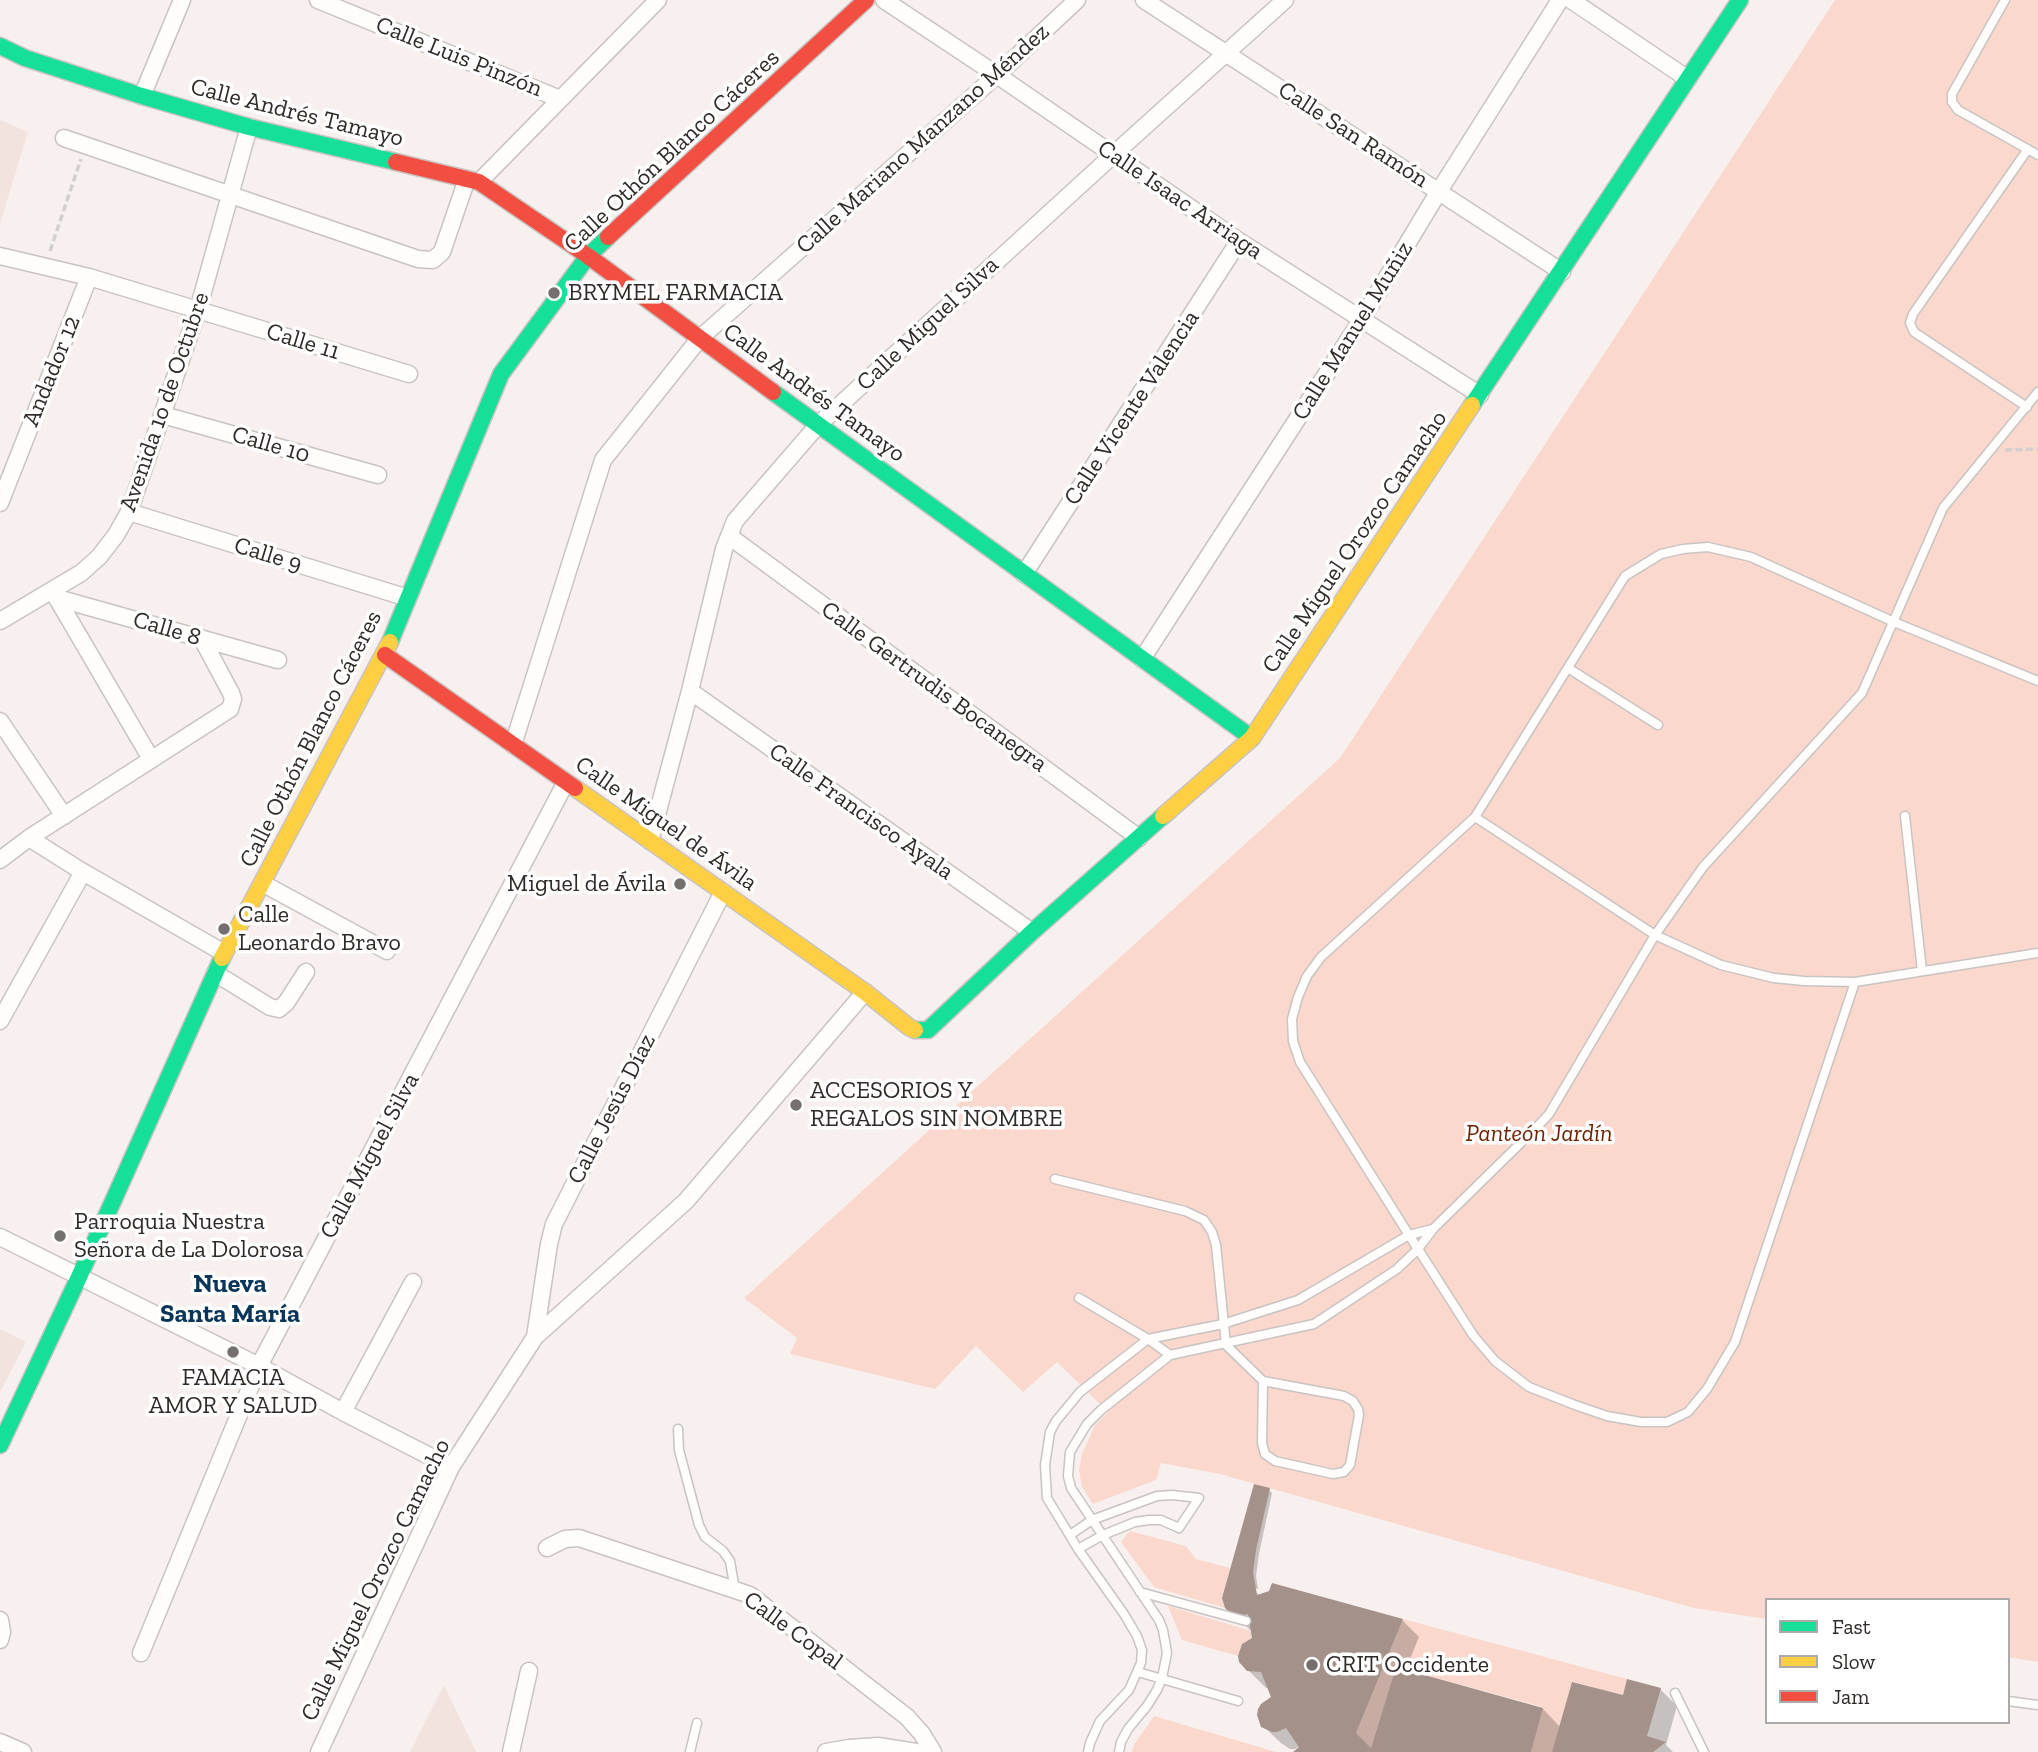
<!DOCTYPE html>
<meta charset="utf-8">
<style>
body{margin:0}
#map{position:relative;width:2038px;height:1752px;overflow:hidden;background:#f8f0ee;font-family:"Zilla Slab",serif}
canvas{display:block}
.legend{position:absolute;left:1765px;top:1598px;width:245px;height:126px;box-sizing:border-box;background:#fff;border:2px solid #aca9a9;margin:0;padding:9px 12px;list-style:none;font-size:21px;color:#2f2927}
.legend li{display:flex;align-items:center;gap:14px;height:35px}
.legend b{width:35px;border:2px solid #aca9a9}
</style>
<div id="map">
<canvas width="2038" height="1752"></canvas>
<ul class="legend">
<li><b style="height:9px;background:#16e098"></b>Fast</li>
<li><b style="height:9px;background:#ffcf43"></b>Slow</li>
<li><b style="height:9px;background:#f24e42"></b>Jam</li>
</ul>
</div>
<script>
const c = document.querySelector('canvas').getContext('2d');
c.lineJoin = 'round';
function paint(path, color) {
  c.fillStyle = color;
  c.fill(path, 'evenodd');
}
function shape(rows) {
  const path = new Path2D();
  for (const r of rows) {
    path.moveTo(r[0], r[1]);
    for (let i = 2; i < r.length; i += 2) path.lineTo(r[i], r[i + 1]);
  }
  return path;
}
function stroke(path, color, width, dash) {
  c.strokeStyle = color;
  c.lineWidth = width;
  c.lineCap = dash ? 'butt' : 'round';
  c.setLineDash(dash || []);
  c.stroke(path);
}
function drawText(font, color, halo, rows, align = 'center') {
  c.font = font + ' "Zilla Slab",serif';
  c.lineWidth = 7;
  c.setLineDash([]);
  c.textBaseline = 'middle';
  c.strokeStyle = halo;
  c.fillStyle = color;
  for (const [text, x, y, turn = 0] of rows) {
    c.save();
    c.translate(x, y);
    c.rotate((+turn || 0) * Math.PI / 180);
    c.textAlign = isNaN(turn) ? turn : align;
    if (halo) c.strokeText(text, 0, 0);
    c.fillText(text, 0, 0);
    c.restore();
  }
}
const built = shape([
 [0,120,28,132,0,224],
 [0,1329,26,1342,0,1392],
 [444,1685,476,1752,410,1752]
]);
const green = shape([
 [1835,0,2038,0,2038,1662,2008,1657,2008,1600,1767,1600,1767,1619,1694,1608,1220,1474,1161,1463,1156,1480,1093,1504,1082,1487,1079,1470,1082,1454,1095,1425,1108,1412,1057,1362,1023,1392,976,1346,935,1389,790,1354,797,1338,744,1298,1340,758],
 [1130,1531,1186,1546,1196,1559,1230,1568,1222,1598,1225,1608,1154,1587,1121,1542],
 [1168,1606,1251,1631,1252,1638,1242,1644,1238,1656,1182,1640],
 [1403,1619,1627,1679,1623,1695,1573,1682,1552,1752,1531,1752,1543,1707,1396,1667,1371,1748,1356,1733],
 [1154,1716,1276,1752,1132,1752,1134,1745]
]);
const shadow = shape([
 [1269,1490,1272,1493,1259,1554,1256,1576,1258,1589,1249,1586,1260,1596,1402,1620,1419,1637,1405,1671,1543,1709,1561,1728,1625,1697,1660,1689,1677,1706,1666,1745,1673,1752,1297,1752,1302,1745,1295,1749,1290,1749,1281,1743,1263,1726,1273,1698,1269,1688,1266,1688,1248,1670,1254,1639,1253,1631,1250,1630,1232,1613]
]);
const building = shape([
 [1254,1484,1270,1488,1256,1550,1253,1572,1257,1595,1269,1591,1272,1583,1403,1619,1356,1733,1371,1748,1396,1667,1543,1708,1531,1752,1293,1752,1299,1747,1286,1728,1277,1732,1272,1732,1261,1727,1257,1715,1258,1709,1261,1704,1271,1697,1261,1672,1247,1671,1239,1662,1238,1656,1242,1644,1252,1638,1248,1614,1242,1616,1231,1614,1225,1608,1222,1598],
 [1627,1679,1661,1688,1647,1736,1666,1742,1653,1752,1552,1752,1572,1682,1623,1695]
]);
const path = shape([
 [50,251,81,159],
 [2005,450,2038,449]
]);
const lane = shape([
 [2005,0,1952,94,1952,102,1958,110,2038,155],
 [2027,407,1914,332,1910,323,1913,314,2028,149],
 [1568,668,1658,725],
 [1905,816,1922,971],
 [1475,817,1655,935,1721,965,1774,978,1804,981,1855,982,1735,1342,1707,1389,1688,1412,1667,1422,1641,1422,1607,1416,1575,1405,1529,1387,1495,1361,1473,1335,1409,1235,1300,1062,1293,1041,1292,1019,1298,997,1307,976,1321,957,1475,817],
 [1475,817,1625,576,1661,554,1683,549,1708,547,1751,557,1894,622,2038,681],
 [1855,982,2038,953],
 [1055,1179,1185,1211,1204,1220,1212,1232,1216,1245,1226,1345,1263,1381,1262,1443,1265,1454,1275,1461,1333,1474,1344,1472,1350,1465,1359,1415,1358,1409,1353,1401,1344,1396,1263,1381],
 [1079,1298,1148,1339,1170,1355],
 [678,1429,679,1450,699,1525,705,1537,723,1551,730,1561,735,1590],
 [1070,1535,1092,1520,1157,1496,1172,1495,1199,1498,1179,1528,1161,1520,1149,1520,1135,1522,1103,1535,1078,1549],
 [1140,1592,1246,1621],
 [1138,1672,1238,1701],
 [1675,1693,1704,1752],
 [2008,1701,2038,1705],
 [690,1752,697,1723],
 [1088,1752,1090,1743,1100,1721,1129,1690,1141,1663,1142,1650,1137,1636,1124,1614,1078,1549,1047,1498,1045,1465,1050,1432,1056,1421,1080,1392,1148,1339,1223,1324,1298,1300,1409,1235,1433,1229],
 [1119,1752,1121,1742,1128,1729,1147,1706,1157,1690,1162,1678,1167,1653,1163,1630,1159,1620,1071,1488,1068,1476,1070,1452,1087,1424,1101,1410,1170,1355,1314,1324,1397,1269,1418,1249,1433,1229,1536,1128,1549,1114,1655,935,1703,867,1862,693,1943,508,2038,392]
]);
const street = shape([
 [318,0,560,99],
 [884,0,997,75,1239,241,1480,395],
 [1144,0,1562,272],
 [1571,0,1688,79],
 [142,96,182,0],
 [64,138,418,259,433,260,442,252,467,179],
 [479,182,658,0],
 [0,256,89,277,409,374],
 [163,415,378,475],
 [0,503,89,277],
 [129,512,408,598],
 [729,536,1139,838],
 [1024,574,1239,241],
 [55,595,151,759],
 [57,598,278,660],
 [0,621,81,573,99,557,116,535,129,512,198,310,249,127],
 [1142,659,1362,319,1439,191,1560,0],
 [690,691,1032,932],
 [0,721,64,816],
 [513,745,603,460,700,338,997,75,1077,0],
 [29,838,83,872,224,953],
 [650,841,690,691,724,549,735,521,818,425,1113,155,1285,0],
 [0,860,29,838,230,709,233,699,231,693,202,639],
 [262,883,387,951],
 [215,973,270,1007,279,1009,286,1003,306,972],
 [0,1021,83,872],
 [0,1237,259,1366,343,1412,451,1467],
 [535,1337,549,1244,554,1224,723,892],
 [343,1412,413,1282],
 [547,1548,565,1539,579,1538,750,1595,907,1717,922,1734,933,1752],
 [0,1620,2,1632,0,1640],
 [141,1653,259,1366,566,782],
 [0,1742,23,1752],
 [319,1752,451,1467,535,1337,686,1201,865,992],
 [511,1752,529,1671],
 [826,1752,849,1748,878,1746,916,1752]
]);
const fast = shape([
 [0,46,25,58,142,96,249,127,396,162],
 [773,392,1252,738],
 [1472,405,1740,0],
 [390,642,501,374,588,256,608,237],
 [915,1030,928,1030,1032,932,1163,816],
 [0,1445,79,1277,222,958]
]);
const slow = shape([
 [575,788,865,992,909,1027,915,1030],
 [1163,816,1252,738,1472,405],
 [222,958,390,642]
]);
const jam = shape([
 [396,162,479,182,588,256,773,392],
 [608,237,866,0],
 [385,655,575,788]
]);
const markers = [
 [554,293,7,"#756f6d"],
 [680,884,7,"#756f6d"],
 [224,929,7,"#756f6d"],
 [796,1105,7,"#756f6d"],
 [60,1236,7,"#756f6d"],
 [233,1352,7,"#756f6d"],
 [1312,1665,7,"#756f6d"]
];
const streetNames = [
 ["Calle Luis Pinzón",459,57,22],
 ["Calle Andrés Tamayo",297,113,14],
 ["Calle San Ramón",1353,135,33],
 ["Calle Mariano Manzano Méndez",923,139,-42],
 ["Calle Othón Blanco Cáceres",672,151,-43],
 ["Calle Isaac Arriaga",1180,200,34],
 ["Calle Miguel Silva",928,324,-43],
 ["Calle Manuel Muñiz",1353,331,-58],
 ["Calle 11",303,342,17],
 ["Andador 12",52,371,-68],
 ["Calle Andrés Tamayo",814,393,36],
 ["Avenida 1o de Octubre",165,402,-71],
 ["Calle Vicente Valencia",1132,408,-57],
 ["Calle 10",271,445,16],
 ["Calle Miguel Orozco Camacho",1355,542,-56],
 ["Calle 9",268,555,17],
 ["Calle 8",167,629,16],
 ["Calle Gertrudis Bocanegra",934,687,36],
 ["Calle Othón Blanco Cáceres",311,739,-63],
 ["Calle Francisco Ayala",861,812,35],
 ["Calle Miguel de Ávila",666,824,35],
 ["Calle Jesús Díaz",612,1109,-63],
 ["Calle Miguel Silva",370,1156,-62],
 ["Calle Miguel Orozco Camacho",376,1580,-64],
 ["Calle Copal",793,1631,36]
];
const poiNames = [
 ["BRYMEL FARMACIA",568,293],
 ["Miguel de Ávila",666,884,"right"],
 ["Calle",238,915],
 ["Leonardo Bravo",238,943],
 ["ACCESORIOS Y",810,1091],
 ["REGALOS SIN NOMBRE",810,1119],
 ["Parroquia Nuestra",74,1222],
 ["Señora de La Dolorosa",74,1250],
 ["FAMACIA",233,1378,"center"],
 ["AMOR Y SALUD",233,1406,"center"],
 ["CRIT Occidente",1326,1665]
];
const parkNames = [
 ["Panteón Jardín",1539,1134]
];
const neighbourhoodNames = [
 ["Nueva",230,1285],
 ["Santa María",230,1315]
];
paint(built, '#f3e3de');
paint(green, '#fad8cd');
paint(shadow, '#0003');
paint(building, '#a4918a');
stroke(lane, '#c9c3c1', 11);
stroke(street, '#c9c3c1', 19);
stroke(fast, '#c9c3c1', 19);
stroke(slow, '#c9c3c1', 19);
stroke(jam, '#c9c3c1', 19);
stroke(path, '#d2d0ce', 3.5, [7, 3.5]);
stroke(lane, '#fefdfc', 8);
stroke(street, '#fefdfc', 16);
stroke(fast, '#16e098', 16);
stroke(slow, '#ffcf43', 16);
stroke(jam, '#f24e42', 16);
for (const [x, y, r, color] of markers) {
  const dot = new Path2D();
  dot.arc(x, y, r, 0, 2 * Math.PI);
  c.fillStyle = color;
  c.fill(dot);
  stroke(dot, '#fff', 2.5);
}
drawText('24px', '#2f2927', '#fff', streetNames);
drawText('24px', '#2f2927', '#fff', poiNames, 'left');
drawText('italic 24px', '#702100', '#fff', parkNames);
drawText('bold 26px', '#09355a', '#fff', neighbourhoodNames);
</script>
